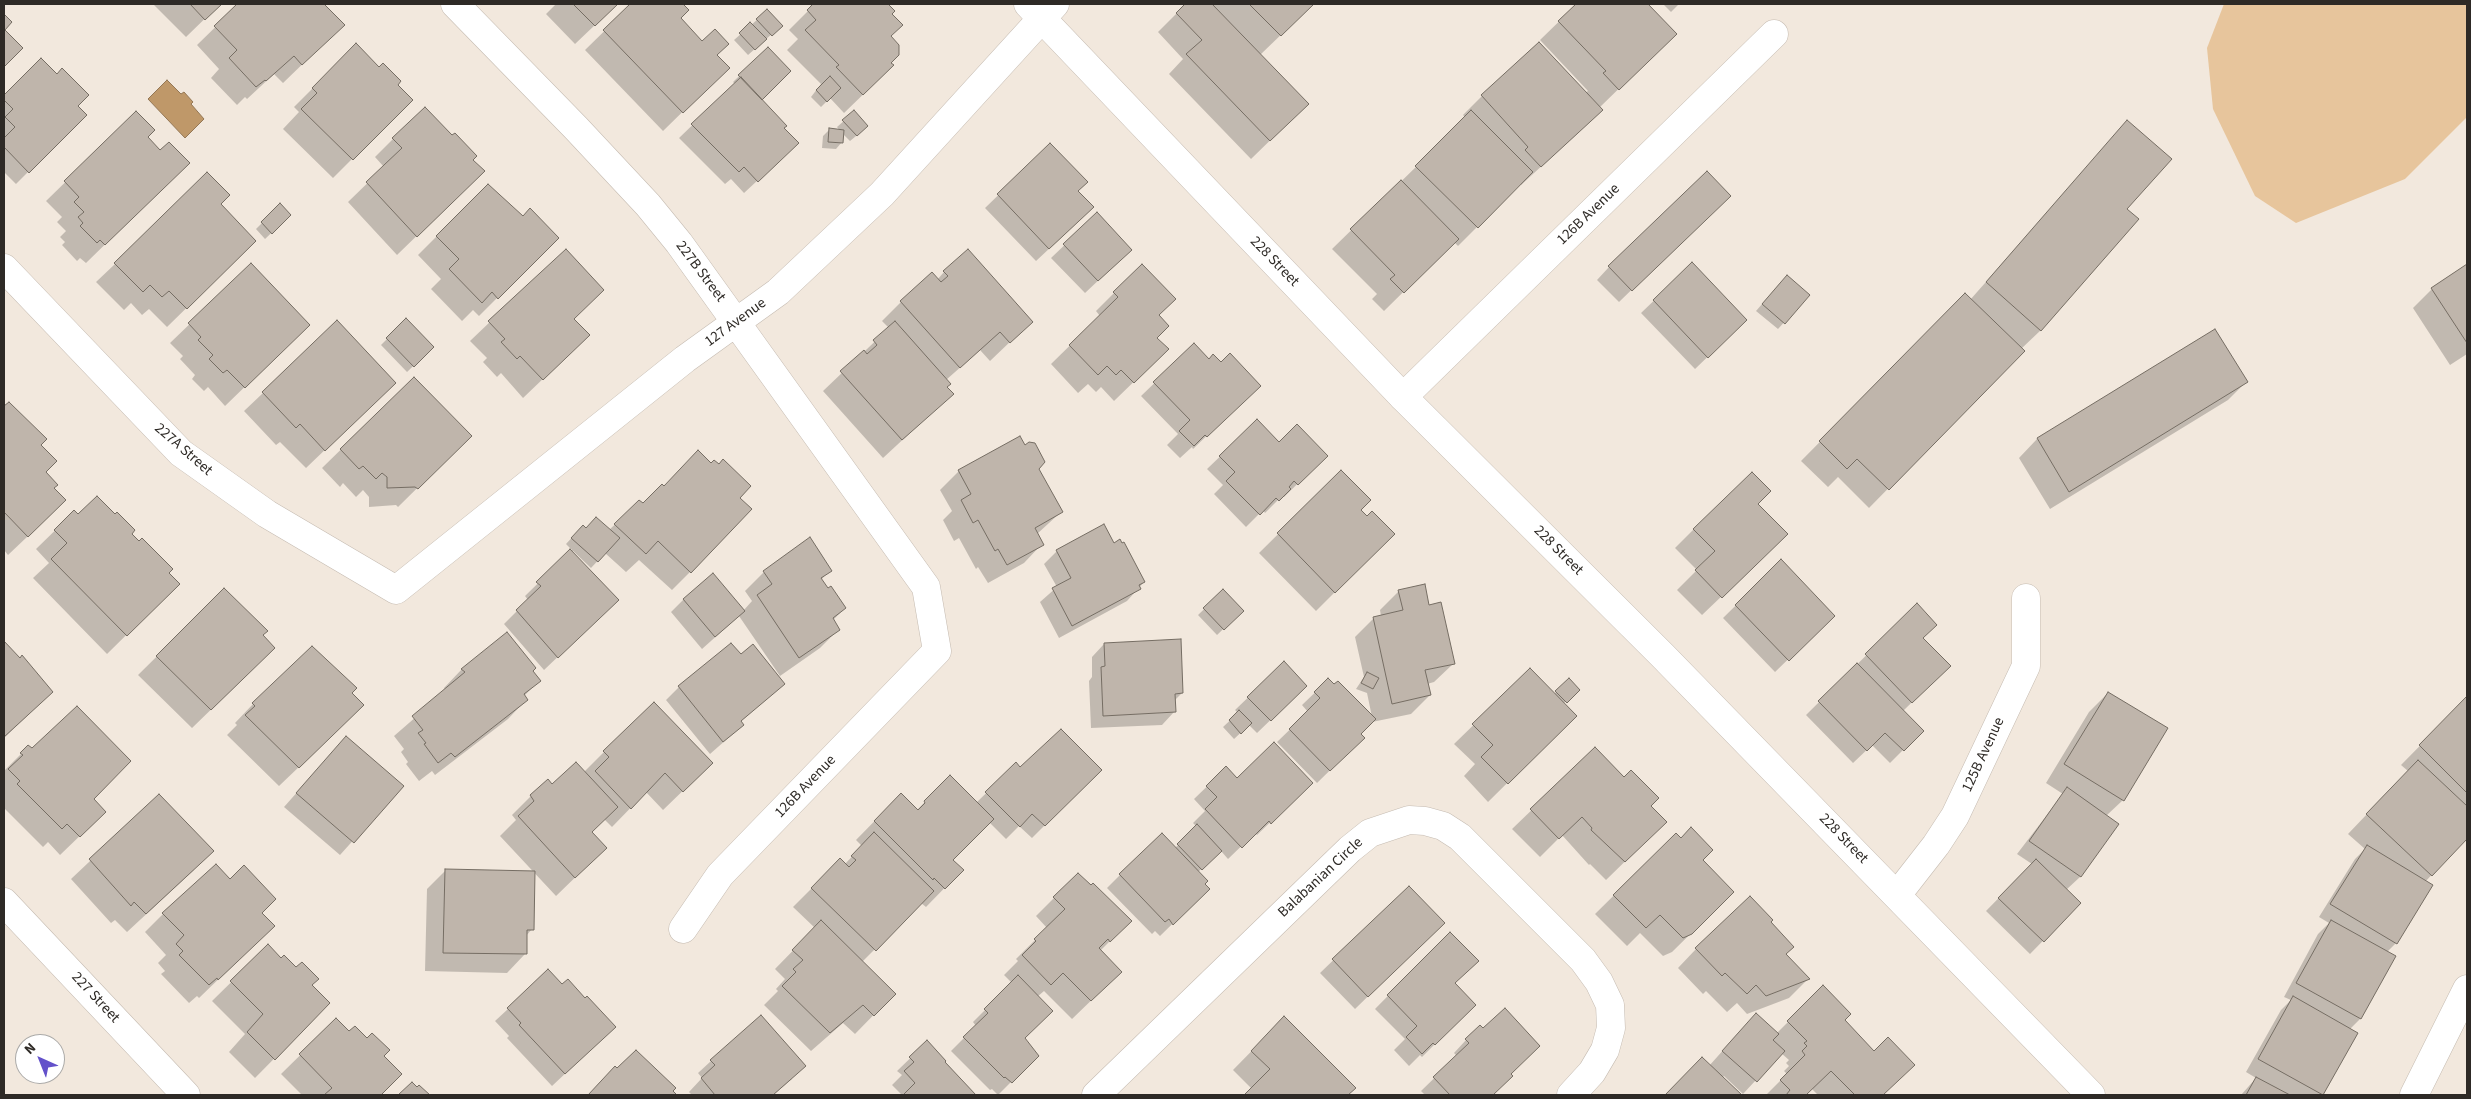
<!DOCTYPE html>
<style>
body{margin:0}
#map{position:relative;width:2471px;height:1099px;overflow:hidden;background:#f2e8dd;font-family:"Source Sans 3",sans-serif}
canvas{display:block}
.frame{position:absolute;inset:0;border:5px solid #2e2a26;pointer-events:none}
.north{position:absolute;left:15px;top:1034px;width:50px;height:50px;box-sizing:border-box;background:#fff;border:1px solid #abaaa8;border-radius:50%;rotate:316deg;font-size:14px;font-weight:700;line-height:20px;text-align:center;color:#2e2a26}
.north::after{content:'';display:block;margin:auto;width:18px;height:22px;background:#6351ca;clip-path:polygon(50% 0,100% 100%,50% 72%,0 100%)}
</style>
<div id="map">
<canvas width="2471" height="1099"></canvas>
<div class="frame"></div>
<div class="north">N</div>
</div>
<script>
const c = document.querySelector('canvas').getContext('2d');
c.lineJoin = 'round';
function paint(path, color) {
  c.fillStyle = color;
  c.fill(path, 'evenodd');
}
function shape(rows) {
  const path = new Path2D();
  for (const r of rows) {
    path.moveTo(r[0], r[1]);
    for (let i = 2; i < r.length; i += 2) path.lineTo(r[i], r[i + 1]);
  }
  return path;
}
function stroke(path, color, width, dash) {
  c.strokeStyle = color;
  c.lineWidth = width;
  c.lineCap = dash ? 'butt' : 'round';
  c.setLineDash(dash || []);
  c.stroke(path);
}
function drawText(font, color, halo, rows, align = 'center') {
  c.font = font + ' "Source Sans 3",sans-serif';
  c.lineWidth = 4;
  c.setLineDash([]);
  c.textBaseline = 'middle';
  c.strokeStyle = halo;
  c.fillStyle = color;
  for (const [text, x, y, turn = 0] of rows) {
    c.save();
    c.translate(x, y);
    c.rotate((+turn || 0) * Math.PI / 180);
    c.textAlign = isNaN(turn) ? turn : align;
    if (halo) c.strokeText(text, 0, 0);
    c.fillText(text, 0, 0);
    c.restore();
  }
}
const green = shape([
 [2224,4,2467,4,2467,117,2405,179,2296,223,2255,196,2213,109,2207,48]
]);
const water = shape([
 [167,80,181,94,184,92,193,102,191,104,204,119,185,138,148,99,167,80]
]);
const shadow = shape([
 [153,4,220,4,186,37],
 [239,4,323,4,343,25,283,83,274,74,247,99,245,97,237,105,211,78,219,69,197,45],
 [556,4,617,4,575,44,546,14],
 [632,4,681,4,687,10,679,19,709,86,663,131,585,50],
 [815,4,886,4,893,11,890,14,889,36,874,84,844,113,830,98,821,107,811,97,821,84,787,50,798,39,789,30],
 [1186,4,1313,4,1260,55,1288,123,1251,159,1169,74,1183,59,1158,32],
 [1577,4,1646,4,1675,34,1599,108,1582,129,1521,185,1520,184,1458,246,1454,242,1384,311,1372,299,1377,294,1332,249,1466,118,1463,115,1482,96,1539,44,1585,93,1588,91,1540,40],
 [1663,4,1679,4,1671,12],
 [767,11,781,26,748,55,734,40],
 [356,45,411,100,333,178,283,129,299,112,294,107],
 [768,48,760,100,783,128,784,156,744,193,731,179,725,184,679,138,735,84,733,82],
 [41,60,85,115,16,184,4,172,4,96],
 [854,112,861,132,850,141,843,134,842,142,836,149,822,148,823,136,829,130,840,131,837,127],
 [136,113,169,182,86,263,80,258,77,261,62,245,65,242,60,237,66,231,57,222,62,217,46,201],
 [2127,122,2126,209,2041,330,2021,349,2023,351,1869,508,1838,477,1828,487,1801,461,1965,295,1970,300],
 [393,139,464,190,397,255,348,202,384,167,375,157],
 [1050,145,1077,191,1080,220,1036,261,985,208],
 [488,185,523,217,557,238,479,316,473,310,462,321,431,289,441,279,418,255],
 [280,205,290,215,265,239,256,229],
 [1716,208,1619,302,1597,280,1609,267],
 [1097,214,1118,262,1085,293,1051,258],
 [255,241,167,327,149,309,142,315,131,303,124,310,96,282,115,264],
 [1692,264,1746,320,1695,369,1641,313],
 [251,265,290,343,225,406,208,387,204,391,192,379,195,375,180,359,183,356,170,343],
 [2467,266,2467,354,2450,365,2413,308,2432,289],
 [944,272,1012,340,990,361,980,350,946,380,946,387,952,394,883,458,823,391,889,328,882,321,901,302,937,280],
 [537,277,573,319,569,354,523,398,501,373,497,377,483,362,487,358,470,341],
 [1781,282,1809,295,1778,329,1756,311],
 [1114,293,1157,316,1156,338,1148,368,1114,401,1101,387,1096,392,1088,384,1078,393,1051,364,1100,316,1096,311],
 [406,320,433,347,407,372,381,345],
 [2215,330,2246,382,2228,400,2050,509,2019,458,2037,439],
 [1194,345,1246,398,1193,449,1192,447,1180,458,1167,445,1178,434,1141,396],
 [414,378,470,436,398,507,396,505,369,507,369,497,363,490,356,497,343,483,340,487,322,468],
 [263,393,376,401,306,468,280,442,276,445,244,411],
 [9,404,39,445,44,472,53,488,46,519,8,555,4,550,4,408],
 [1257,421,1279,444,1326,456,1284,497,1283,495,1265,513,1263,510,1246,527,1214,494,1223,485,1207,469],
 [1037,469,1061,512,1037,534,1042,544,1024,563,988,583,978,567,976,569,959,538,954,541,943,520,952,511,940,490,959,471],
 [1341,472,1359,510,1367,518,1393,534,1316,611,1259,553],
 [663,487,690,572,672,590,639,560,626,572,605,553,591,568,573,551,571,552,604,613,544,670,504,624,528,600,525,596,572,550,566,544,577,532,586,530,609,530,639,502,643,504],
 [74,512,78,516,130,534,178,584,107,654,33,578,49,563,36,549],
 [1694,529,1767,553,1702,615,1677,590,1697,570,1675,548],
 [1113,544,1144,582,1127,601,1059,638,1040,602,1057,587,1044,564,1057,551],
 [1781,561,1834,615,1775,672,1723,618],
 [830,570,821,580,845,608,833,620,839,629,820,648,780,676,739,616,702,649,671,612,684,599,743,611,752,601,745,591,764,572],
 [224,590,261,635,255,667,192,728,138,675],
 [1223,591,1242,611,1217,635,1198,615],
 [1399,591,1428,606,1453,664,1434,682,1427,684,1430,695,1411,714,1372,722,1360,734,1363,738,1317,783,1277,742,1308,712,1302,705,1328,680,1372,717,1367,693,1356,689,1364,677,1355,637,1374,618,1381,616,1380,610],
 [1917,605,1922,638,1949,666,1903,711,1922,731,1890,763,1872,745,1853,763,1806,715],
 [4,643,19,659,22,657,52,692,4,738],
 [1104,644,1182,693,1174,701,1174,712,1162,725,1091,728,1089,681,1092,677,1092,657],
 [740,656,784,684,740,722,743,725,710,754,666,700,679,687],
 [1284,663,1306,686,1257,733,1249,725,1234,739,1223,727,1238,713,1235,710],
 [462,669,532,671,540,680,524,696,526,700,508,719,435,775,432,771,419,781,406,764,408,762,401,752,404,749,394,736,440,696,445,690,444,688],
 [1530,670,1554,694,1569,680,1578,690,1563,704,1575,716,1488,802,1464,776,1475,764,1454,744],
 [350,693,344,724,279,786,227,735,237,725,235,723,253,704],
 [2108,693,2123,800,2106,816,2117,824,2080,877,2066,890,2080,903,2030,954,1986,911,2032,864,2017,854,2063,794,2046,783,2089,712],
 [2467,698,2467,837,2425,882,2431,886,2396,943,2387,952,2360,1019,2350,1029,2356,1033,2321,1095,2241,1095,2256,1078,2246,1072,2281,1010,2291,1000,2284,997,2318,934,2329,923,2319,917,2355,859,2365,849,2348,834,2408,771,2401,765],
 [346,737,402,786,340,855,284,807],
 [28,747,92,799,86,830,60,855,48,842,43,847,4,808,4,771],
 [1595,749,1650,806,1647,840,1606,880,1590,864,1589,865,1562,835,1540,857,1512,829],
 [604,752,692,782,663,810,646,792,612,827,604,819,591,832,587,866,556,896,500,836,516,820,512,815,531,796,584,772],
 [1016,764,1020,768,1100,770,1032,838,1019,826,1006,839,989,822,952,860,962,870,926,907,921,903,862,962,894,994,855,1034,843,1023,811,1051,764,1005,778,991,776,989,785,979,775,969,815,928,793,907,840,860,845,864,862,846,856,840,901,794,917,810,950,776,976,803],
 [1226,768,1237,780,1311,783,1257,835,1255,833,1228,859,1221,851,1198,872,1208,889,1160,936,1155,931,1152,934,1107,888,1161,834,1175,848,1197,827,1193,823,1205,811,1194,799],
 [159,796,194,870,127,932,115,920,111,923,71,879],
 [1676,834,1733,892,1672,952,1663,956,1640,933,1627,946,1595,914],
 [446,870,532,929,526,936,525,954,507,973,425,971,427,889],
 [1409,887,1430,936,1355,1009,1320,973],
 [1054,898,1130,921,1100,951,1101,991,1072,1019,1044,991,1037,997,1023,1038,1037,1056,998,1095,992,1089,990,1090,951,1051,976,1026,973,1022,1012,983,1004,975,1018,961,1016,959,1047,928,1036,916],
 [260,913,254,945,199,998,197,996,189,1003,161,974,165,971,158,963,166,955,145,932,163,914],
 [1769,922,1785,955,1808,979,1789,998,1747,1014,1737,1003,1727,1012,1706,991,1703,994,1678,968,1696,949],
 [1450,933,1454,983,1474,1005,1422,1057,1420,1055,1409,1066,1394,1050,1405,1039,1375,1009],
 [268,946,329,1003,255,1078,229,1052,245,1034,212,1001],
 [1823,987,1843,1020,1874,1052,1913,1065,1882,1095,1818,1095,1812,1089,1805,1095,1766,1095,1787,1074,1784,1071,1789,1066,1786,1063,1789,1060,1781,1053,1743,1094,1724,1076,1722,1078,1740,1095,1667,1095,1702,1059,1709,1066,1743,1028,1777,1033],
 [508,1009,601,1040,552,1086,507,1038,509,1036,495,1021],
 [1284,1018,1354,1088,1347,1095,1246,1095,1252,1089,1233,1070],
 [336,1020,349,1033,383,1056,400,1074,380,1095,302,1095,281,1074],
 [1466,1040,1511,1076,1492,1095,1425,1095,1421,1091,1457,1056,1454,1053],
 [927,1042,975,1095,902,1095,892,1085,902,1075,897,1071],
 [711,1061,792,1079,773,1095,692,1095,689,1092,702,1078,698,1073],
 [615,1068,671,1091,675,1095,588,1095]
]);
const building = shape([
 [190,4,222,4,205,20,190,4],
 [237,4,324,4,345,25,302,65,294,56,266,81,265,80,256,87,229,58,237,50,214,26,237,4],
 [573,4,618,4,595,26,573,4],
 [630,4,683,4,689,10,681,18,702,41,715,29,729,44,717,55,730,68,683,113,603,30,630,4],
 [813,4,888,4,895,11,892,14,903,25,891,36,899,45,899,55,891,63,894,65,863,95,836,67,839,65,805,30,816,20,807,10,813,4],
 [1185,4,1212,4,1309,104,1270,141,1186,54,1202,40,1176,13,1185,4],
 [1249,4,1314,4,1281,36,1249,4],
 [1576,4,1648,4,1677,34,1619,90,1603,73,1606,71,1558,21,1576,4],
 [767,9,783,26,772,36,756,19,767,9],
 [4,14,12,22,5,30,23,48,4,67,4,14],
 [750,22,767,39,755,50,739,33,750,22],
 [1539,42,1603,110,1541,167,1525,150,1528,147,1481,95,1539,42],
 [356,43,379,67,383,63,401,81,398,85,413,100,353,160,301,109,317,93,312,88,356,43],
 [768,47,791,71,762,100,738,75,768,47],
 [41,58,57,74,62,68,89,95,78,106,87,115,29,173,4,147,4,138,15,127,5,117,13,109,4,100,4,95,41,58],
 [830,76,841,88,827,102,816,90,830,76],
 [741,77,787,126,784,128,799,143,758,182,744,167,739,172,691,124,741,77],
 [425,107,452,135,455,133,477,156,473,160,485,171,417,237,366,182,402,148,392,138,425,107],
 [854,110,868,126,857,136,842,120,854,110],
 [1471,110,1533,172,1478,228,1415,166,1471,110],
 [136,111,155,130,148,137,160,150,169,142,190,163,105,245,100,240,97,243,80,226,83,223,78,217,84,212,74,202,79,197,64,181,136,111],
 [2127,120,2172,159,2127,209,2139,219,2041,331,1986,282,2127,120],
 [829,128,844,130,843,143,828,142,829,128],
 [1050,143,1088,182,1078,191,1094,207,1049,249,997,194,1050,143],
 [1707,171,1731,196,1632,291,1608,266,1707,171],
 [207,172,230,195,221,204,256,241,187,309,169,291,162,297,150,285,143,292,114,263,207,172],
 [1401,180,1459,239,1404,293,1390,279,1395,275,1350,229,1401,180],
 [488,184,523,216,530,208,559,238,498,299,492,292,482,303,449,269,459,259,436,236,488,184],
 [280,203,291,215,272,234,261,222,280,203],
 [1097,212,1132,250,1098,281,1063,244,1097,212],
 [566,249,604,290,574,319,590,335,543,380,520,356,517,359,501,342,505,339,488,321,566,249],
 [968,249,1033,322,1010,343,1000,332,960,368,900,301,932,272,941,282,948,276,943,271,968,249],
 [1692,262,1747,320,1708,358,1653,300,1692,262],
 [251,263,310,325,245,388,227,370,223,373,209,359,213,355,198,340,201,337,188,323,251,263],
 [1142,264,1176,299,1159,315,1169,326,1157,338,1169,349,1134,383,1121,370,1116,375,1107,366,1098,375,1069,345,1118,297,1113,292,1142,264],
 [2467,264,2467,343,2431,288,2467,264],
 [1787,275,1810,295,1785,324,1762,304,1787,275],
 [1965,293,2025,351,1889,490,1857,459,1847,469,1819,441,1965,293],
 [406,318,434,347,414,367,386,338,406,318],
 [337,320,396,383,325,451,300,424,296,428,262,392,337,320],
 [895,321,951,384,947,387,954,394,902,440,840,371,864,350,867,354,877,345,873,340,895,321],
 [2215,329,2248,382,2069,492,2037,438,2215,329],
 [1194,343,1209,359,1213,354,1221,362,1230,353,1261,386,1207,437,1205,435,1194,446,1179,431,1190,420,1153,382,1194,343],
 [414,377,472,436,418,489,415,487,387,488,387,477,382,473,376,479,363,466,359,469,340,449,414,377],
 [9,402,47,439,41,445,57,461,46,472,58,485,54,488,66,500,28,537,4,512,4,406,9,402],
 [1257,419,1279,442,1297,424,1328,456,1298,485,1294,481,1289,487,1291,489,1279,501,1276,498,1260,515,1226,481,1235,472,1219,456,1257,419],
 [1020,436,1025,445,1029,442,1035,443,1045,462,1039,469,1063,512,1035,528,1044,545,1007,565,998,549,995,551,978,520,973,523,961,500,971,494,958,470,1020,436],
 [698,450,711,463,714,460,719,464,723,459,751,486,740,498,752,509,691,573,658,541,646,554,614,524,639,500,643,503,662,484,664,486,698,450],
 [1341,470,1371,500,1361,510,1367,516,1372,511,1395,534,1335,593,1277,533,1341,470],
 [1752,472,1771,491,1758,504,1788,534,1722,598,1695,570,1715,551,1693,529,1752,472],
 [97,496,115,514,117,512,135,530,132,534,139,541,142,538,173,569,169,573,180,584,127,636,51,559,67,543,54,530,74,510,78,514,97,496],
 [596,517,620,538,598,562,571,538,583,525,586,528,596,517],
 [1104,524,1114,543,1120,539,1122,543,1124,542,1145,582,1139,585,1141,589,1072,626,1052,588,1071,578,1056,550,1104,524],
 [810,537,832,571,821,578,828,588,831,586,846,608,833,618,840,630,799,658,757,595,772,584,763,571,810,537],
 [570,549,619,600,558,658,516,610,541,586,536,582,570,549],
 [1781,559,1835,616,1789,661,1735,605,1781,559],
 [713,573,745,611,715,637,683,599,713,573],
 [1425,584,1429,605,1441,602,1455,664,1425,670,1431,695,1392,704,1373,617,1403,610,1398,590,1425,584],
 [224,588,268,631,263,635,275,648,211,710,156,656,224,588],
 [1223,589,1244,611,1224,630,1203,608,1223,589],
 [1917,603,1937,625,1923,638,1951,666,1912,703,1865,654,1917,603],
 [507,632,536,668,533,671,541,681,524,694,528,700,455,757,451,753,438,763,424,744,426,743,418,733,423,730,412,716,465,672,461,669,507,632],
 [1181,639,1183,693,1175,694,1176,712,1103,716,1101,667,1105,666,1104,643,1181,639],
 [4,641,20,658,22,655,53,692,4,737,4,641],
 [731,643,741,654,753,644,785,684,741,721,744,725,723,742,678,686,731,643],
 [312,646,357,688,352,693,364,705,299,768,245,715,255,706,252,703,312,646],
 [1284,661,1307,686,1271,721,1247,697,1284,661],
 [1857,663,1924,731,1904,751,1885,733,1867,751,1818,701,1857,663],
 [1530,668,1577,716,1508,784,1481,757,1493,745,1472,724,1530,668],
 [1367,672,1379,678,1373,689,1361,683,1367,672],
 [1328,678,1334,684,1338,681,1376,719,1361,734,1365,738,1330,771,1289,729,1320,698,1314,692,1328,678],
 [1569,678,1580,690,1567,703,1555,691,1569,678],
 [2108,692,2168,728,2124,801,2064,764,2108,692],
 [2467,696,2467,793,2419,745,2467,696],
 [654,702,713,763,683,792,665,773,631,809,595,771,609,757,603,751,654,702],
 [77,706,131,761,94,799,106,812,80,837,67,824,62,829,17,784,20,781,8,769,23,755,20,753,28,745,32,748,77,706],
 [1239,710,1252,723,1241,734,1229,720,1239,710],
 [1061,729,1102,770,1045,826,1032,814,1020,827,985,792,1016,762,1020,767,1061,729],
 [346,736,404,786,354,843,296,793,346,736],
 [1274,742,1313,783,1271,824,1269,821,1242,848,1205,809,1217,797,1206,786,1226,766,1237,778,1274,742],
 [1595,747,1624,777,1631,770,1659,798,1651,806,1667,822,1625,862,1591,830,1592,828,1582,817,1559,839,1530,809,1595,747],
 [2418,760,2467,806,2467,839,2432,876,2366,814,2418,760],
 [576,762,618,807,592,832,607,848,575,878,518,816,534,801,530,795,548,779,552,784,576,762],
 [950,775,994,819,953,860,964,870,945,889,934,878,933,880,874,821,901,793,918,810,925,803,924,801,950,775],
 [2067,787,2119,824,2081,877,2029,841,2067,787],
 [159,794,214,851,146,914,134,902,131,906,89,859,159,794],
 [1197,824,1222,851,1202,870,1177,844,1197,824],
 [1691,827,1713,850,1703,860,1734,892,1692,934,1683,938,1660,915,1646,928,1613,895,1676,833,1681,838,1691,827],
 [874,832,934,891,876,951,811,888,840,858,849,867,856,860,851,856,874,832],
 [1162,833,1208,881,1205,884,1210,889,1173,925,1169,919,1165,922,1119,874,1162,833],
 [2367,845,2433,885,2397,944,2330,904,2367,845],
 [2036,859,2081,903,2044,942,1998,898,2036,859],
 [216,864,230,879,244,865,276,899,262,913,275,926,218,980,217,978,209,985,179,955,183,951,176,944,184,935,162,913,216,864],
 [445,869,535,871,534,930,527,930,527,954,443,953,445,869],
 [1078,873,1091,885,1093,883,1132,921,1110,942,1108,939,1099,948,1122,972,1091,1001,1063,973,1051,985,1022,955,1036,941,1034,939,1065,909,1053,897,1078,873],
 [1409,886,1445,923,1368,997,1332,959,1409,886],
 [1750,896,1773,920,1771,922,1794,947,1786,954,1810,979,1766,996,1756,985,1747,994,1725,973,1722,976,1695,948,1750,896],
 [821,920,896,994,874,1016,863,1005,830,1033,782,986,796,972,793,969,803,960,792,950,821,920],
 [2331,920,2396,956,2361,1019,2296,983,2331,920],
 [1450,932,1479,961,1455,983,1476,1005,1435,1045,1433,1043,1422,1054,1406,1037,1417,1026,1387,995,1450,932],
 [268,944,281,958,284,955,296,967,302,962,319,979,312,985,330,1003,275,1060,247,1032,263,1014,230,981,268,944],
 [548,969,562,984,568,979,585,998,587,996,616,1027,565,1074,519,1025,521,1023,507,1008,548,969],
 [1018,975,1053,1011,1025,1038,1039,1056,1012,1083,1005,1077,1004,1078,963,1037,988,1013,984,1009,1018,975],
 [1823,985,1851,1014,1845,1020,1874,1051,1888,1037,1915,1065,1883,1095,1855,1095,1831,1071,1806,1095,1786,1095,1790,1090,1780,1080,1805,1055,1802,1051,1807,1046,1804,1043,1807,1041,1787,1021,1823,985],
 [2293,996,2358,1033,2323,1095,2258,1059,2293,996],
 [1505,1008,1540,1046,1511,1074,1513,1076,1493,1095,1450,1095,1433,1077,1469,1043,1465,1039,1480,1025,1483,1028,1505,1008],
 [1756,1013,1779,1034,1773,1040,1785,1051,1757,1082,1722,1051,1756,1013],
 [761,1015,806,1066,773,1095,715,1095,701,1078,715,1065,710,1060,761,1015],
 [1284,1016,1356,1088,1348,1095,1244,1095,1270,1069,1251,1051,1284,1016],
 [336,1018,349,1031,355,1026,367,1038,372,1033,390,1050,384,1056,402,1074,381,1095,324,1095,332,1088,299,1054,336,1018],
 [927,1040,946,1061,945,1062,976,1095,903,1095,915,1083,904,1071,914,1062,909,1057,927,1040],
 [636,1050,676,1088,673,1091,677,1095,588,1095,615,1066,617,1068,636,1050],
 [1702,1057,1742,1095,1665,1095,1702,1057],
 [2256,1077,2290,1095,2246,1095,2256,1077],
 [412,1082,417,1087,419,1085,430,1095,398,1095,412,1082]
]);
const minor = shape([
 [455,4,576,128,648,205,679,243,926,587,937,651,720,875,683,929],
 [4,268,181,453,267,514,396,590,685,359,778,292,882,194,1055,4],
 [1403,397,1774,34],
 [1897,895,1936,845,1955,816,2026,666,2026,598],
 [1096,1095,1350,849,1370,833,1409,820,1425,821,1443,826,1460,837,1583,960,1599,982,1610,1005,1611,1028,1605,1050,1592,1072,1571,1095],
 [2414,1095,2467,989]
]);
const tertiary = shape([
 [1028,4,1403,397,1663,656,2091,1095],
 [4,902,186,1095]
]);
const streetNames = [
 ["126B Avenue",1589,215,-44],
 ["228 Street",1274,262,46],
 ["227B Street",700,272,53],
 ["127 Avenue",736,323,-36],
 ["227A Street",183,450,41],
 ["228 Street",1558,551,45],
 ["125B Avenue",1984,755,-65],
 ["126B Avenue",806,787,-46],
 ["228 Street",1843,839,46],
 ["Balabanian Circle",1321,878,-43],
 ["227 Street",95,998,47]
];
paint(green, '#e7c59c');
paint(water, '#bf9869');
stroke(water, '#947755', 1);
paint(shadow, '#0003');
paint(building, '#bfb5ab');
stroke(building, '#756d63', 1);
stroke(minor, '#c5bbb1', 29);
stroke(tertiary, '#c5bbb1', 29);
stroke(minor, '#fff', 28);
stroke(tertiary, '#fff', 28);
drawText('15px', '#2e2a26', '#fff', streetNames);
</script>
